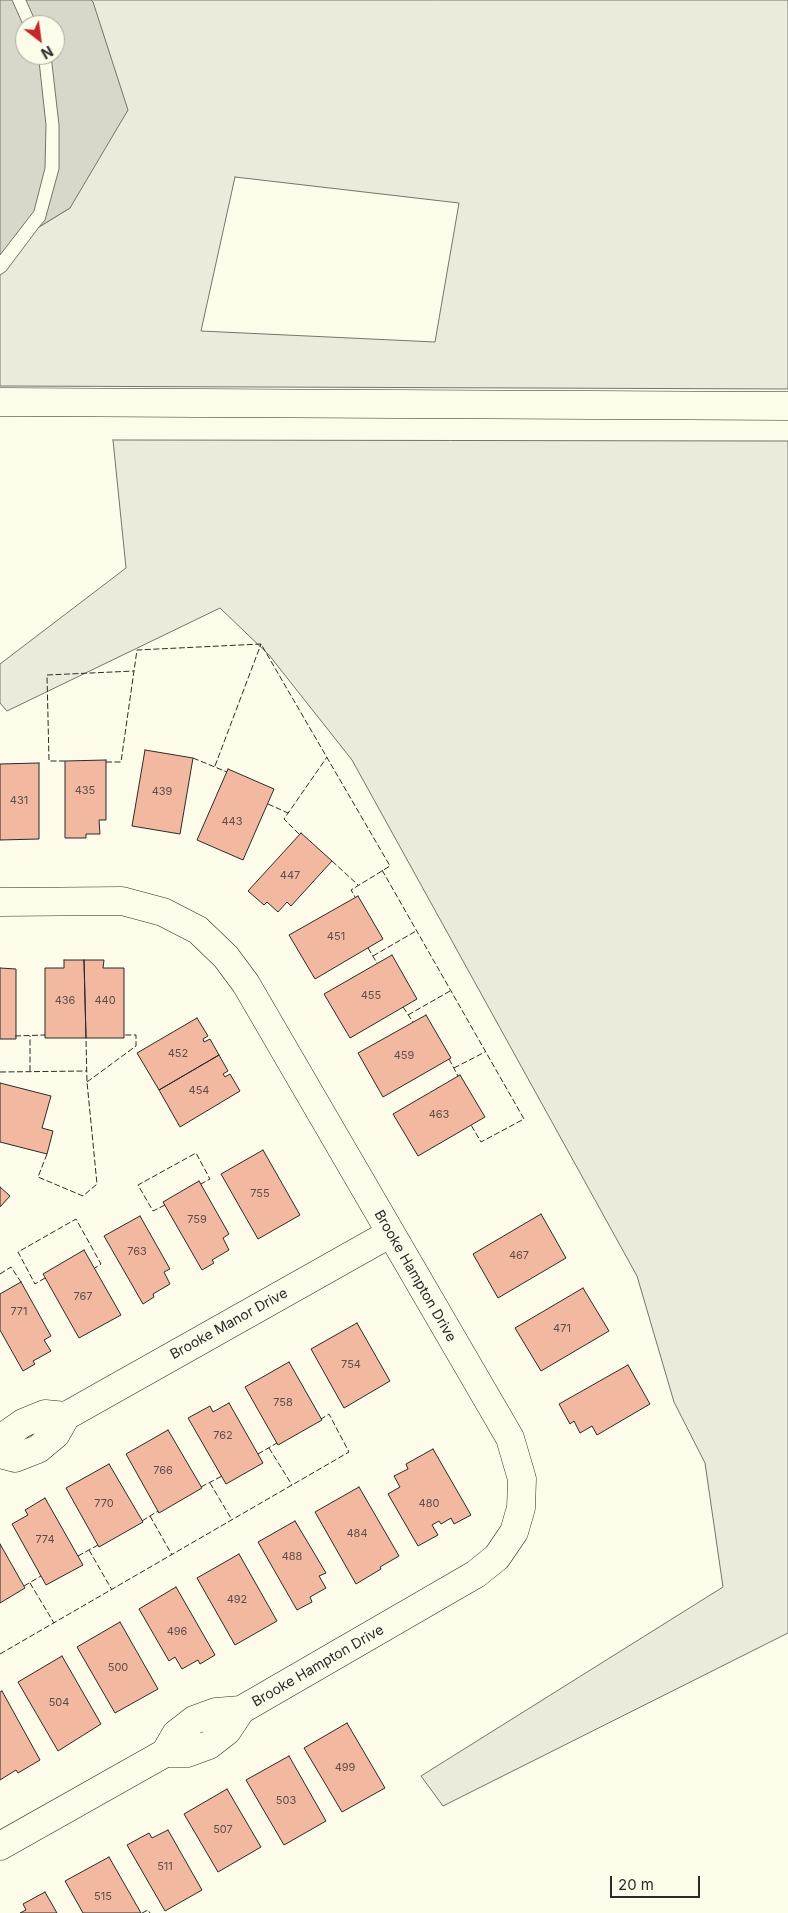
<!DOCTYPE html>
<style>
body{margin:0}
#map{position:relative;width:788px;height:1913px;overflow:hidden;background:#fdfbea;font-family:Inter,sans-serif}
canvas{display:block}
.north{position:absolute;left:15px;top:15px;width:50px;height:50px;box-sizing:border-box;background:#fdfbea;border:1px solid #a9a89e;border-radius:50%;rotate:150deg;font-size:14px;font-weight:700;line-height:20px;text-align:center;color:#2b2b2b}
.north::after{content:'';display:block;margin:auto;width:18px;height:22px;background:#c62828;clip-path:polygon(50% 0,100% 100%,50% 72%,0 100%)}
.scale{position:absolute;left:610px;top:1876px;width:90px;height:22px;box-sizing:border-box;border:2px solid #2b2b2b;border-top:0;padding-left:6px;font-size:15px;line-height:18px;white-space:nowrap;color:#2b2b2b;-webkit-text-stroke:4px #fdfbea;paint-order:stroke}
</style>
<div id="map">
<canvas width="788" height="1913"></canvas>
<div class="north">N</div>
<div class="scale">20 m</div>
</div>
<script>
const c = document.querySelector('canvas').getContext('2d');
c.lineJoin = 'round';
function paint(path, color) {
  c.fillStyle = color;
  c.fill(path, 'evenodd');
}
function shape(rows) {
  const path = new Path2D();
  for (const r of rows) {
    path.moveTo(r[0], r[1]);
    for (let i = 2; i < r.length; i += 2) path.lineTo(r[i], r[i + 1]);
  }
  return path;
}
function stroke(path, color, width, dash) {
  c.strokeStyle = color;
  c.lineWidth = width;
  c.lineCap = dash ? 'butt' : 'round';
  c.setLineDash(dash || []);
  c.stroke(path);
}
function drawText(font, color, halo, rows, align = 'center') {
  c.font = font + ' Inter,sans-serif';
  c.lineWidth = 4;
  c.setLineDash([]);
  c.textBaseline = 'middle';
  c.strokeStyle = halo;
  c.fillStyle = color;
  for (const [text, x, y, turn = 0] of rows) {
    c.save();
    c.translate(x, y);
    c.rotate((+turn || 0) * Math.PI / 180);
    c.textAlign = isNaN(turn) ? turn : align;
    if (halo) c.strokeText(text, 0, 0);
    c.fillText(text, 0, 0);
    c.restore();
  }
}
const green = shape([
 [91,0,788,0,788,389,0,386,0,275,6,271,39,227,70,208,93,2,91,0],
 [235,177,459,203,435,342,201,331,235,177],
 [113,440,788,441,788,1633,443,1806,421,1776,723,1587,705,1463,674,1402,637,1276,352,760,269,655,220,608,7,711,0,703,0,664,126,568,113,440]
]);
const water = shape([
 [0,0,12,0,25,29,25,55,37,55,39,61,46,125,45,168,34,211,0,255,0,0],
 [26,0,91,0,93,2,128,110,70,208,39,227,45,220,59,169,59,125,51,55,55,55,55,25,37,25,26,0]
]);
const building = shape([
 [145,750,193,758,180,834,132,826,145,750],
 [106,760,106,820,99,820,100,834,86,834,86,838,65,838,65,761,106,760],
 [39,763,39,839,0,840,0,764,39,763],
 [228,769,274,789,243,860,197,840,228,769],
 [301,833,332,861,291,906,287,902,278,912,267,902,264,905,248,891,301,833],
 [358,896,383,939,315,979,289,935,358,896],
 [392,955,417,999,350,1038,324,994,392,955],
 [64,960,84,960,86,1038,45,1038,45,968,64,968,64,960],
 [84,960,104,960,103,968,124,968,124,1038,86,1038,84,960],
 [0,968,16,969,16,1039,0,1039,0,968],
 [426,1015,451,1058,383,1097,358,1053,426,1015],
 [197,1018,208,1036,203,1039,204,1042,210,1039,219,1055,159,1090,137,1053,197,1018],
 [219,1055,228,1071,223,1074,225,1077,230,1074,240,1091,180,1127,159,1090,219,1055],
 [460,1075,485,1117,418,1156,393,1114,460,1075],
 [0,1083,51,1096,42,1128,53,1131,47,1154,0,1142,0,1083],
 [263,1150,300,1215,258,1239,221,1174,263,1150],
 [199,1181,229,1234,223,1238,229,1250,212,1260,214,1263,202,1270,163,1202,199,1181],
 [0,1187,10,1196,0,1207,0,1187],
 [541,1214,566,1258,498,1298,473,1254,541,1214],
 [140,1216,170,1269,164,1272,170,1284,153,1294,154,1297,143,1304,104,1236,140,1216],
 [84,1250,121,1315,79,1338,43,1274,84,1250],
 [21,1282,51,1336,44,1340,51,1351,33,1361,35,1364,23,1371,0,1330,0,1294,21,1282],
 [583,1288,609,1331,541,1371,515,1328,583,1288],
 [357,1323,390,1381,344,1408,311,1349,357,1323],
 [289,1362,322,1420,278,1445,245,1387,289,1362],
 [628,1365,650,1404,597,1435,592,1426,580,1433,574,1421,570,1424,559,1404,628,1365],
 [229,1403,263,1463,226,1484,188,1418,210,1406,213,1412,229,1403],
 [168,1430,202,1488,159,1513,126,1454,168,1430],
 [433,1449,471,1515,454,1524,451,1518,441,1524,439,1521,432,1525,438,1535,418,1546,388,1494,400,1487,394,1476,408,1469,406,1464,433,1449],
 [109,1464,143,1522,99,1547,66,1488,109,1464],
 [359,1487,399,1556,380,1567,381,1569,356,1584,315,1512,359,1487],
 [45,1498,83,1565,46,1585,12,1524,28,1515,25,1510,45,1498],
 [295,1521,326,1573,319,1576,326,1588,310,1597,312,1602,297,1610,258,1542,295,1521],
 [0,1544,25,1588,0,1603,0,1544],
 [239,1554,277,1621,235,1645,197,1578,239,1554],
 [176,1587,215,1655,200,1664,198,1660,182,1669,175,1657,169,1661,139,1609,176,1587],
 [120,1622,158,1689,115,1713,77,1647,120,1622],
 [62,1656,101,1724,58,1751,18,1682,62,1656],
 [2,1691,40,1760,18,1773,16,1770,0,1780,0,1692,2,1691],
 [347,1723,385,1788,342,1812,304,1748,347,1723],
 [289,1756,326,1821,284,1845,246,1780,289,1756],
 [227,1789,261,1847,218,1872,184,1814,227,1789],
 [168,1830,202,1890,165,1911,127,1845,149,1833,152,1838,168,1830],
 [109,1857,141,1913,83,1913,65,1881,109,1857],
 [45,1892,57,1913,20,1913,26,1910,23,1904,45,1892]
]);
const street = shape([
 [0,902,122,901,163,912,198,930,226,957,246,984,510,1438,522,1479,521,1508,514,1532,497,1557,476,1574,241,1710,227,1731,209,1745,187,1753,165,1753],
 [0,1451,3,1437,23,1423,45,1414,66,1416],
 [0,1454,15,1458,38,1449,56,1434,66,1416,391,1233],
 [0,1846,165,1753,176,1734,194,1720,216,1712,241,1710]
]);
const secondary = shape([
 [0,402,788,406]
]);
const fence = shape([
 [193,758,227,772],
 [65,761,49,761,47,675,134,671],
 [106,762,121,762,137,650,261,644,390,866,351,890,355,897],
 [215,766,261,644],
 [268,804,288,813],
 [299,834,284,819,327,757],
 [332,861,358,885],
 [382,870,524,1119,481,1142,471,1125],
 [368,948,377,963],
 [373,956,416,931],
 [403,1007,413,1022],
 [408,1015,450,991],
 [15,1036,45,1035],
 [449,1059,458,1076],
 [454,1068,485,1052],
 [30,1071,30,1036],
 [0,1072,87,1071],
 [87,1082,136,1046,136,1035,125,1035],
 [47,1154,38,1177,83,1196,97,1184,87,1082,86,1038],
 [165,1205,153,1211,138,1185,196,1153,210,1179,201,1184],
 [0,1274,11,1267,21,1282],
 [45,1278,35,1284,18,1252,76,1219,101,1264,95,1268],
 [269,1448,292,1485],
 [258,1454,277,1443],
 [210,1483,232,1520],
 [201,1487,222,1476],
 [150,1516,172,1555],
 [142,1521,158,1511],
 [89,1550,112,1590],
 [78,1556,98,1545],
 [30,1583,54,1623],
 [24,1586,41,1576],
 [0,1654,349,1452,329,1414,321,1419],
 [142,1913,148,1910,150,1913]
]);
const numberNames = [
 ["435",85,791],
 ["439",162,792],
 ["431",19,801],
 ["443",232,822],
 ["447",290,876],
 ["451",336,937],
 ["455",371,996],
 ["436",65,1001],
 ["440",105,1001],
 ["452",178,1054],
 ["459",404,1056],
 ["454",199,1091],
 ["463",439,1115],
 ["755",260,1194],
 ["759",197,1220],
 ["763",137,1252],
 ["467",519,1256],
 ["767",83,1297],
 ["771",19,1312],
 ["471",562,1329],
 ["754",351,1365],
 ["758",283,1403],
 ["762",223,1436],
 ["766",163,1471],
 ["770",104,1504],
 ["480",429,1504],
 ["484",357,1534],
 ["774",45,1540],
 ["488",292,1557],
 ["492",237,1600],
 ["496",177,1632],
 ["500",118,1668],
 ["504",59,1703],
 ["499",345,1768],
 ["503",286,1801],
 ["507",223,1830],
 ["511",165,1867],
 ["515",103,1897]
];
const streetNames = [
 ["Brooke Hampton Drive",415,1276,60],
 ["Brooke Manor Drive",229,1324,-29],
 ["Brooke Hampton Drive",318,1666,-30]
];
paint(green, '#ecebdb');
stroke(green, '#74746e', 1);
paint(water, '#d8d7c9');
stroke(water, '#74746e', 1);
paint(building, '#f2b8a0');
stroke(building, '#2b2b2b', 1);
stroke(street, '#2b2b2b', 29);
stroke(secondary, '#2b2b2b', 29);
stroke(street, '#fdfbea', 28);
stroke(secondary, '#fdfbea', 28);
stroke(fence, '#2b2b2b', 1, [6, 2.5]);
drawText('11px', '#5d4e48', null, numberNames);
drawText('14px', '#2b2b2b', '#fdfbea', streetNames);
</script>
